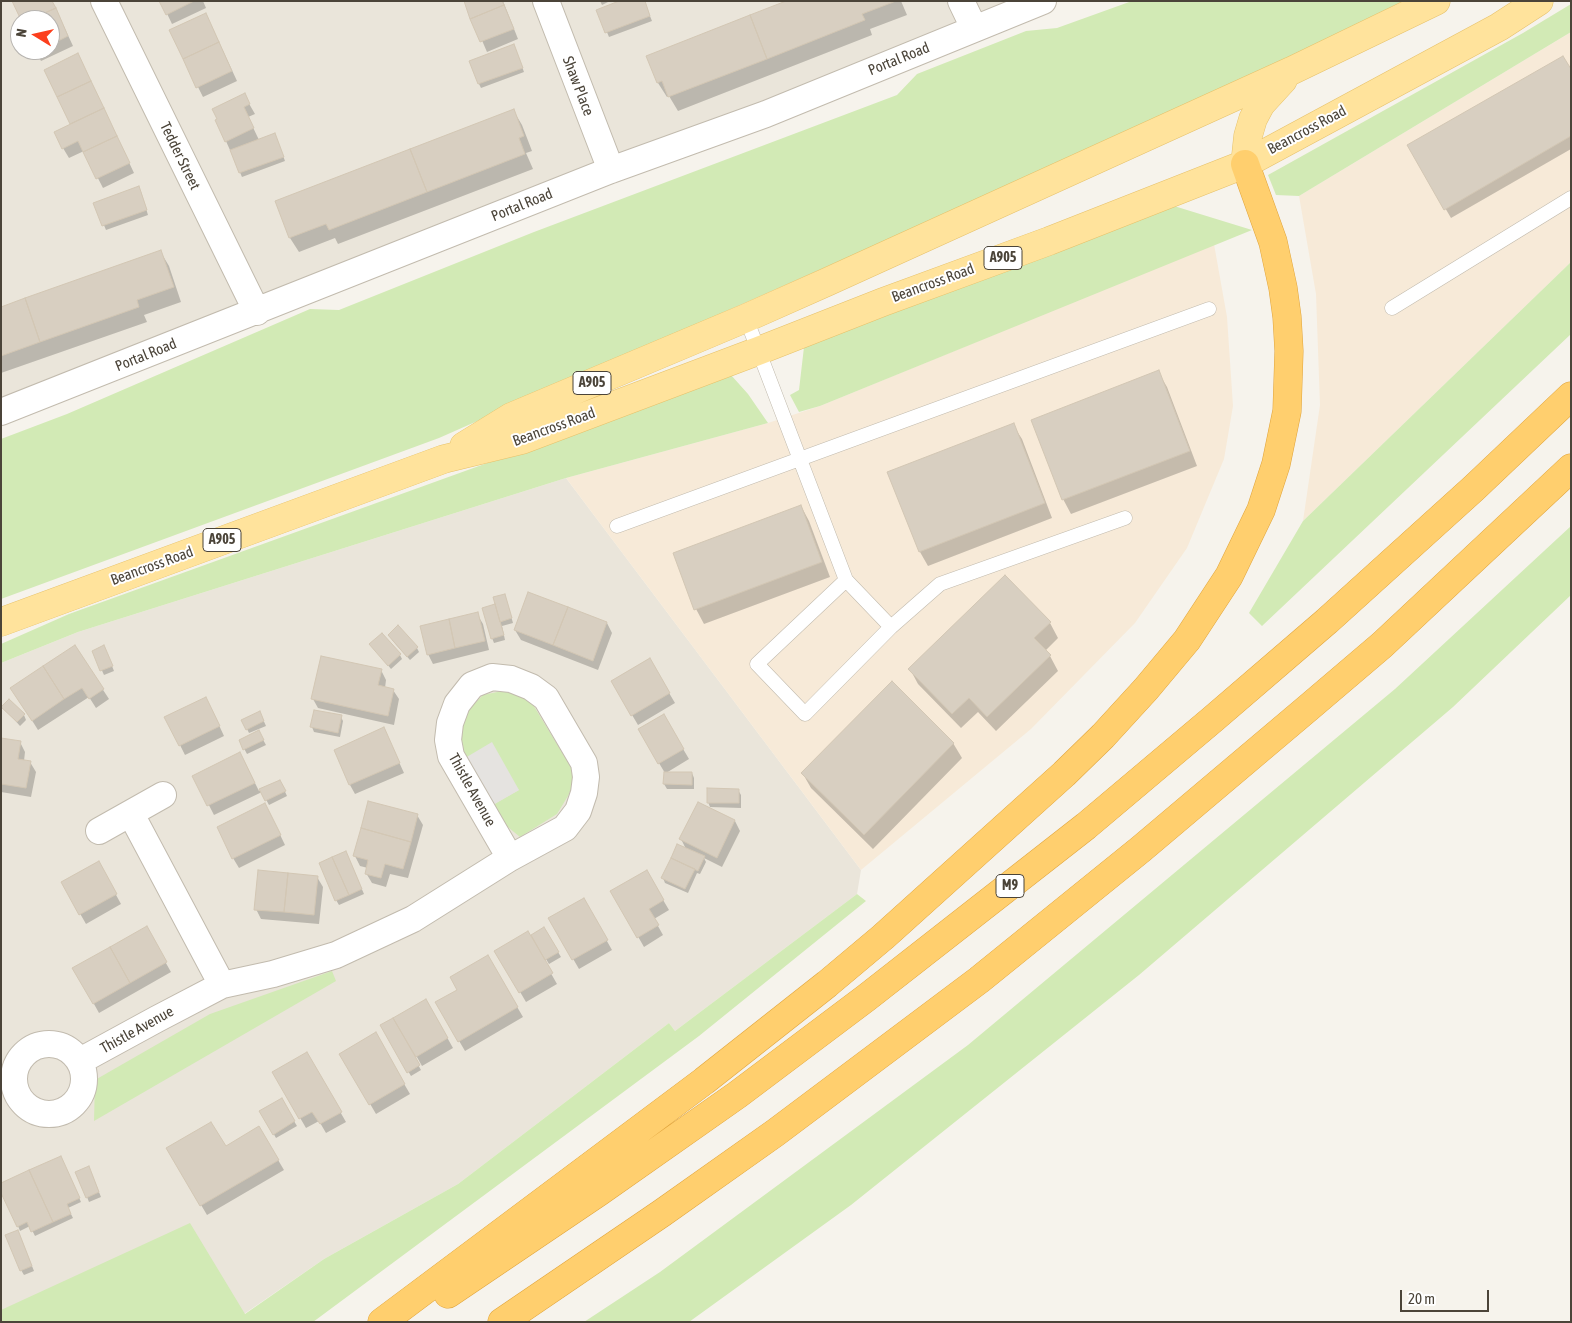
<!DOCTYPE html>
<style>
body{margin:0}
#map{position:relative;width:1572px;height:1323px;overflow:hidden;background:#f6f3ec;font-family:"Asap Condensed",sans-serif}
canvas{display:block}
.frame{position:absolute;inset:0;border:2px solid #4b4439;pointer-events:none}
.north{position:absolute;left:10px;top:10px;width:50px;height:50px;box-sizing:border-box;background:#fff;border:1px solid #b7b4b0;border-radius:50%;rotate:279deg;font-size:14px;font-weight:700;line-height:20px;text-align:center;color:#4b4439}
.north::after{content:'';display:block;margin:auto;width:18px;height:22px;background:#fc3f1d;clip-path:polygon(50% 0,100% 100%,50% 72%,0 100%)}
.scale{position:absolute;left:1400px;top:1290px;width:89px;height:22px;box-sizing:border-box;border:2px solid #4b4439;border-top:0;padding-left:6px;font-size:15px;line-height:18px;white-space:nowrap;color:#4b4439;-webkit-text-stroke:4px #fff;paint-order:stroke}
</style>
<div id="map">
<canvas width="1572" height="1323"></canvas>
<div class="frame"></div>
<div class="north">N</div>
<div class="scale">20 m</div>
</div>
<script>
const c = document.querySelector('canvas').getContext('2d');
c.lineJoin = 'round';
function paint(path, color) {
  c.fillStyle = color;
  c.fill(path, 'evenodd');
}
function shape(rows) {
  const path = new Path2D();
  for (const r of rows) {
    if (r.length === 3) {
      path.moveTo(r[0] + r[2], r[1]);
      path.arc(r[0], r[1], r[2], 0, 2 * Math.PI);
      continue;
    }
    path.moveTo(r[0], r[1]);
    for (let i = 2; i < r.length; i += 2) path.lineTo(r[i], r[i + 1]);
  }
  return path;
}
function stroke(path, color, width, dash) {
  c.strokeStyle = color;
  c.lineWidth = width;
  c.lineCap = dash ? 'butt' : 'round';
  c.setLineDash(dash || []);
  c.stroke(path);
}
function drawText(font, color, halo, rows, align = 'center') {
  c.font = font + ' "Asap Condensed",sans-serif';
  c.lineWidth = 4;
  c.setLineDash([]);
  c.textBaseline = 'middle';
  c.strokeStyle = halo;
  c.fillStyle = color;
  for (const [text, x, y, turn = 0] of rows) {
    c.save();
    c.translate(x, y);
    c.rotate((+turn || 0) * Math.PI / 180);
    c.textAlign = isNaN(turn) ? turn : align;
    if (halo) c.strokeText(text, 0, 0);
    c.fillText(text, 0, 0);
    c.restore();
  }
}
const residential = shape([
 [1,1,1043,1,1,412],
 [20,20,50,20,50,50,20,50],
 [566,478,861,870,857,894,675,1031,669,1023,458,1184,324,1259,244,1314,1,1310,1,663,78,632]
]);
const commercial = shape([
 [1571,32,1571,262,1303,521,1320,405,1316,294,1299,196],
 [1214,244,1227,317,1233,406,1224,459,1187,548,1135,623,1031,729,861,870,566,478,768,423,820,406]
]);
const green = shape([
 [1132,1,1403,1,1238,85,439,438,1,599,1,439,67,414,310,309,339,310,534,232,897,95,917,74,1026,31,1057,28],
 [1571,4,1571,32,1299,196,1276,195,1268,175,1523,33],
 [1174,206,1252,230,820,406,799,412,790,395,799,390,804,347],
 [1571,262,1571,334,1262,626,1249,613,1303,521],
 [731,375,748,394,768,423,566,478,78,632,1,663,1,644,69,614],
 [1571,526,1571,595,1453,707,1139,975,851,1205,689,1322,584,1322,660,1272,968,1045,1395,689],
 [502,691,518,695,532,703,571,767,575,780,568,796,557,814,520,837,503,823,491,806,519,790,465,758,461,744,461,728,467,711,483,695],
 [857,894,866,901,699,1036,313,1322,1,1322,1,1310,190,1223,245,1314,324,1259,458,1184,669,1023,675,1031],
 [332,971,336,981,94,1121,95,1080,210,1014]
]);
const parking = shape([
 [492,742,519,790,491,806,465,758]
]);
const shadow = shape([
 [13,1,52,1,73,46,41,61,35,50,50,50,50,20,22,20],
 [161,1,203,1,206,8,172,24],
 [465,1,503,1,518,39,487,52],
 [600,1,610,1,602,5],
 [644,1,652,21,609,37,598,11],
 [790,1,901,1,907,15,870,29,872,35,678,111,669,96,667,97,658,83,648,56],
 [211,25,237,81,203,97,198,87],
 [514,45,524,72,481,88,479,84],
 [83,65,134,173,103,188,84,151,69,158,63,148,72,125,46,70],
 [1571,71,1571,149,1451,218,1409,146],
 [244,95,255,114,248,117,259,140,277,139,285,161,242,177,217,121],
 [513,110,522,125,532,151,526,153,533,169,338,244,335,238,299,252,290,238,277,202],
 [141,192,148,215,106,230,95,204],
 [160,251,169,266,181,302,144,315,147,322,1,373,1,308],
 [1158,372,1167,387,1197,466,1071,514,1063,499],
 [1013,425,1022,439,1052,518,928,566,920,552,889,473],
 [801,506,809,521,830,577,704,624,696,609],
 [505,595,513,623,502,626,505,640,494,643,492,638,497,605],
 [477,614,483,624,489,650,433,664,428,654],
 [607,623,612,633,598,670,521,640,515,630],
 [1050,623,1058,638,1045,651,1050,656,1058,671,996,731,978,712,961,728,918,684,910,669],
 [392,640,417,648,419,652,410,660],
 [371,644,400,655,402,659,391,669],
 [75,647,109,699,96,708,89,697,38,730,18,698],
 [93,651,106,651,114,671,104,675],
 [649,659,675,703,638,725,612,681],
 [381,670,386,680,385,688,393,690,399,699,394,725,318,708,313,699],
 [3,707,24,715,26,720,20,726],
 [211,708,224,736,185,755,180,745],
 [663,715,689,759,666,773,692,773,694,778,694,789,667,789,664,784,665,773,639,730],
 [262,717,266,726,249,733,247,729],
 [341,717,343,721,340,737,314,732,312,727],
 [384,729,404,773,355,794,350,785],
 [261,736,266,745,247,754,240,741],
 [1,739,20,742,25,752,24,761,30,762,36,772,31,797,1,792],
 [953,743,962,758,873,849,811,788,803,774],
 [245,763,259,791,280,781,287,796,269,805,262,792,214,815,194,776],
 [738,790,741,795,741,808,710,807,708,802],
 [699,803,735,821,740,831,722,867,704,858,706,862,700,874,697,873,688,893,665,883,663,878,686,849,681,839],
 [270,814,285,845,239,868,233,858],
 [417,815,423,825,408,878,390,874,386,887,372,883,366,873,368,868,360,866,355,856],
 [348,857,364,894,339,905,336,900],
 [98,862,121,904,86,924,62,882],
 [646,871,669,910,654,919,663,935,644,947,612,891],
 [317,877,323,887,319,924,261,919,256,909],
 [583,899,612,950,579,969,550,919],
 [146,928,171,972,99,1013,74,968],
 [544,929,561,957,549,964,532,936],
 [528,933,557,984,526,1002,496,951],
 [488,957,523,1017,465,1051,437,1003,459,990],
 [426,1000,453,1048,422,1066,395,1018],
 [392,1019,421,1070,411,1076,381,1026],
 [375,1034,410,1094,376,1114,341,1054],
 [307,1054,346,1122,326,1133,319,1121,306,1128,274,1073],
 [281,1100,297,1126,276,1138,261,1112],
 [259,1128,284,1170,207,1215,168,1149,225,1148],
 [63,1162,81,1202,68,1208,73,1218,35,1236,30,1226,20,1231,18,1226],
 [91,1172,101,1197,89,1202,87,1197],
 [20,1236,34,1271,24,1275,21,1270]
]);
const building = shape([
 [12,1,52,1,56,8,29,20,21,20,12,1],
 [159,1,194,1,166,15,159,1],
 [464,1,502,1,504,5,470,19,464,1],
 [619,1,645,1,650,16,605,33,596,10,619,1],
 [786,1,896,1,862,14,865,20,767,59,750,15,786,1],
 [504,5,514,29,480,42,470,19,504,5],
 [56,8,68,36,50,45,50,20,29,20,56,8],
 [206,13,219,42,183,59,169,30,206,13],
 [750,15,767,59,668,97,662,81,657,83,646,56,750,15],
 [219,42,232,71,196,88,183,59,219,42],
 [514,44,523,68,478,84,469,61,514,44],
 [78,53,91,81,57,97,44,70,78,53],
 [1563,56,1571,69,1571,136,1444,210,1407,145,1563,56],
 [91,81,104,108,70,124,57,97,91,81],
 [245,93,250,104,244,107,254,128,225,142,215,120,217,119,212,109,245,93],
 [104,108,117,136,83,152,78,141,62,149,54,132,104,108],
 [514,109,524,136,519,138,525,154,427,192,410,149,514,109],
 [275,133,284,157,239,173,230,150,275,133],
 [117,136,130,163,96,179,83,152,117,136],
 [410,149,427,192,329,230,326,224,289,238,275,201,410,149],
 [139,186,147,210,102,226,93,203,139,186],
 [161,250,174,287,137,300,139,307,40,342,25,298,161,250],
 [25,298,40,342,1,356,1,307,25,298],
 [1159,370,1190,451,1062,500,1031,420,1159,370],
 [1014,423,1045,503,919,552,887,472,1014,423],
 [801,505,822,562,694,610,673,553,801,505],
 [1005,575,1051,622,1034,638,1051,655,987,717,969,698,952,714,908,669,1005,575],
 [528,592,568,607,553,645,514,630,528,592],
 [505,594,512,618,500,622,493,597,505,594],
 [495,604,504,635,491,639,482,608,495,604],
 [568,607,607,622,593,661,553,645,568,607],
 [478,612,485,641,455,648,449,619,478,612],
 [449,619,455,648,427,655,420,626,449,619],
 [398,625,418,647,407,657,388,635,398,625],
 [382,633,401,654,388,666,369,644,382,633],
 [75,645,104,689,89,699,82,688,64,699,43,666,75,645],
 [104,645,113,666,100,671,92,651,104,645],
 [321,656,382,669,378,685,394,689,388,716,311,699,321,656],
 [650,658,670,693,631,716,611,681,650,658],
 [43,666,64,699,32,721,10,688,43,666],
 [892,681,954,743,864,835,801,773,892,681],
 [206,697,220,726,179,746,164,717,206,697],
 [9,699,25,714,17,722,1,707,9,699],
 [314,710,342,715,338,733,310,727,314,710],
 [260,711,264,721,246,730,241,720,260,711],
 [664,714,684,749,658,764,638,729,664,714],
 [384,727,400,763,349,785,334,750,384,727],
 [259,730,264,740,243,750,239,740,259,730],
 [1,738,21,741,18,759,31,761,26,788,1,784,1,738],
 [240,752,255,783,207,806,192,776,240,752],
 [664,772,692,772,692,785,663,784,664,772],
 [280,780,286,791,265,801,259,789,280,780],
 [707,788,739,789,739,803,707,803,707,788],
 [368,801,418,814,411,842,361,828,368,801],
 [698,802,735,820,717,858,679,839,698,802],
 [265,803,281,835,232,859,217,827,265,803],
 [361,828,411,842,403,869,385,864,381,878,365,874,368,860,353,856,361,828],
 [677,844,705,856,698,871,671,858,677,844],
 [346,851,362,889,349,895,332,857,346,851],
 [332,857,349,895,335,901,319,863,332,857],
 [671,858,695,869,685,889,661,878,671,858],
 [99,861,117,894,79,915,61,882,99,861],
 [258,870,288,873,284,912,254,910,258,870],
 [647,870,664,900,649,909,659,925,637,938,610,891,647,870],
 [288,873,318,876,314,915,284,912,288,873],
 [584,898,608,940,572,960,548,918,584,898],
 [147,926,167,962,130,983,110,947,147,926],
 [544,927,559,952,545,960,531,935,544,927],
 [528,931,553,973,519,993,494,951,528,931],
 [110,947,130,983,93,1004,72,968,110,947],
 [488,955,518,1007,458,1042,435,1002,457,990,450,977,488,955],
 [426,999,448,1038,416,1057,393,1018,426,999],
 [393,1018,420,1065,407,1073,380,1025,393,1018],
 [376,1032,405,1084,369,1105,339,1054,376,1032],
 [307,1052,342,1112,320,1124,312,1112,299,1119,272,1072,307,1052],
 [282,1098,295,1121,273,1135,259,1111,282,1098],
 [211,1122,226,1146,259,1126,279,1160,200,1206,166,1148,211,1122],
 [61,1156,80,1198,67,1204,71,1214,53,1222,29,1170,61,1156],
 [89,1166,99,1192,86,1198,75,1172,89,1166],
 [29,1170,53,1222,31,1232,27,1222,17,1227,1,1193,1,1183,29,1170],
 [18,1230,32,1266,20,1271,5,1235,18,1230]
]);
const service = shape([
 [1392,308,1571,198],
 [746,318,846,580,891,627,940,584,1125,518],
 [617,526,1209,309],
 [846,580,757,664,805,714,891,627]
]);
const minor = shape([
 [104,1,257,312],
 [546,1,611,170],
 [961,1,974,28],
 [1,412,611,170,766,114,1043,1],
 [131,814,222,985],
 [99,831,163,795],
 [49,1079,35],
 [80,1061,157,1019,222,985,273,974,336,955,413,919,510,858,565,828,578,811,584,793,586,777,584,763,546,698,531,687,511,679,492,677,472,685,457,704,450,723,448,740,451,756,510,858]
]);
const primary = shape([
 [1245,164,1248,136,1253,119,1261,104,1283,80],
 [464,446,511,417,746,318,827,282,1291,71,1436,1],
 [1,622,444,459,522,440,758,351,883,302,1049,241,1245,164,1499,27,1539,1]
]);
const motorway = shape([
 [448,1294,599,1192,737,1095,866,998,1086,826,1213,719,1327,621,1474,488,1571,396],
 [382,1322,704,1081,827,984,883,937,1064,774,1103,736,1146,689,1187,640,1229,576,1261,510,1276,464,1287,411,1289,351,1287,317,1283,288,1273,242,1245,164],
 [502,1322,662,1213,775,1133,979,980,1141,849,1308,708,1382,645,1571,468]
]);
const shields = [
 [1003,258,38],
 [592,383,38],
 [222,540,38],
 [1010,886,28]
];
const shieldNames = [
 ["A905",1003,258],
 ["A905",592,383],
 ["A905",222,540],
 ["M9",1010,886]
];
const streetNames = [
 ["Portal Road",899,59,-22],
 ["Shaw Place",578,86,69],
 ["Beancross Road",1307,130,-28],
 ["Tedder Street",180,156,64],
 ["Portal Road",522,205,-22],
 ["Beancross Road",933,283,-20],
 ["Portal Road",146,355,-22],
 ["Beancross Road",554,427,-20],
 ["Beancross Road",152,566,-20],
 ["Thistle Avenue",472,790,61],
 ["Thistle Avenue",137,1030,-29]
];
paint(residential, '#eae5da');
paint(commercial, '#f7ead8');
paint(green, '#d2eab5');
paint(parking, '#e5e3e0');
paint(shadow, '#0003');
paint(building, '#d8cfc1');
stroke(building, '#d3c7b4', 1);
stroke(service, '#c2bbae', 15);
stroke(minor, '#c2bbae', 28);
stroke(primary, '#e6c16a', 29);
stroke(motorway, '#e0a43c', 29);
stroke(service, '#fff', 14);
stroke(minor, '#fff', 26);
stroke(primary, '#ffe39c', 28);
stroke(motorway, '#ffcf6e', 28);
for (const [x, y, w] of shields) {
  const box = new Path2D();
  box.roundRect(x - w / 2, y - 11.5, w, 23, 4);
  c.fillStyle = '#fff';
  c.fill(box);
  stroke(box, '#4b4439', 1);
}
drawText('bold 14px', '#4b4439', null, shieldNames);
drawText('15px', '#4b4439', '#fff', streetNames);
</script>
